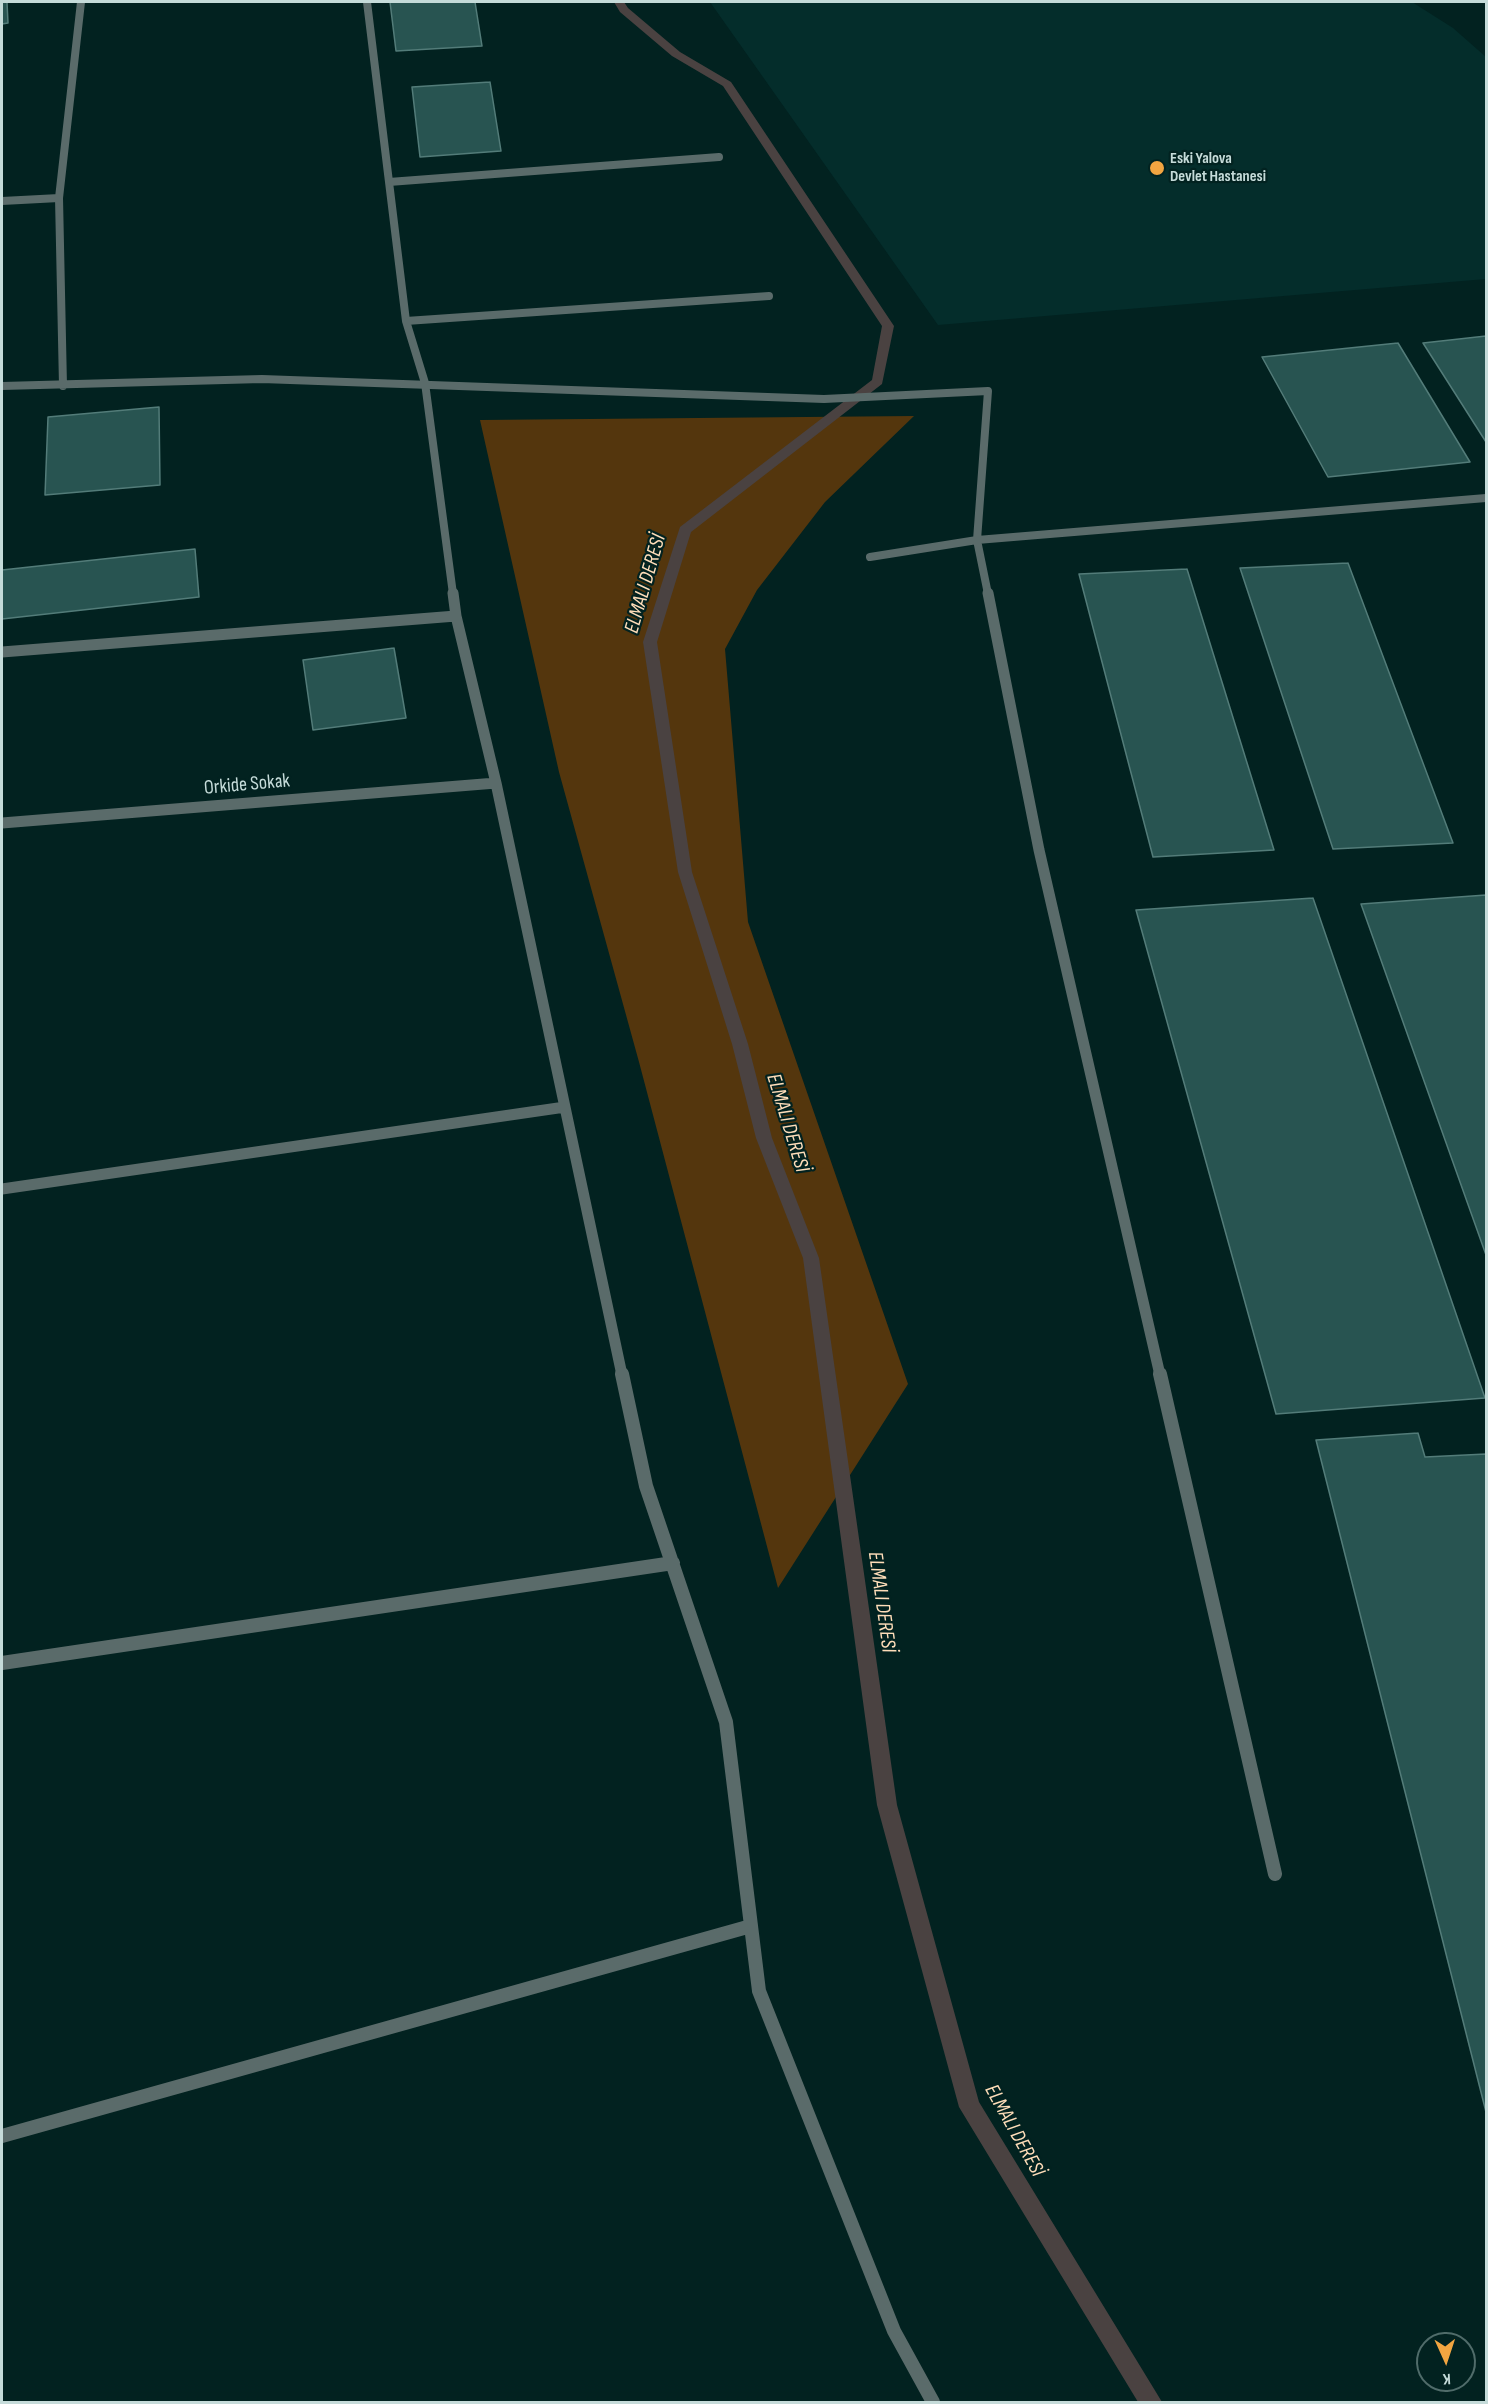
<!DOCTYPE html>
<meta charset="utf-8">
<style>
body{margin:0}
#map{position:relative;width:1488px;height:2404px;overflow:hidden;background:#022220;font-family:"Sofia Sans Condensed",sans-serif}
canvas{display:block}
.frame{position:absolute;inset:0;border:3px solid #c5dbd9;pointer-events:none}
.north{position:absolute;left:1416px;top:2332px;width:60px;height:60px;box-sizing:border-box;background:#022220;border:2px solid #506c6a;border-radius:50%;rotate:177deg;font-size:16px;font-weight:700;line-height:24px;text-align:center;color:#c5dbd9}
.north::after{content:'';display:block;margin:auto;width:21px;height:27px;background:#f2a541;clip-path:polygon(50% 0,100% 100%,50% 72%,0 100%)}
</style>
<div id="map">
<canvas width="1488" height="2404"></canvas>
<div class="frame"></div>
<div class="north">K</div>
</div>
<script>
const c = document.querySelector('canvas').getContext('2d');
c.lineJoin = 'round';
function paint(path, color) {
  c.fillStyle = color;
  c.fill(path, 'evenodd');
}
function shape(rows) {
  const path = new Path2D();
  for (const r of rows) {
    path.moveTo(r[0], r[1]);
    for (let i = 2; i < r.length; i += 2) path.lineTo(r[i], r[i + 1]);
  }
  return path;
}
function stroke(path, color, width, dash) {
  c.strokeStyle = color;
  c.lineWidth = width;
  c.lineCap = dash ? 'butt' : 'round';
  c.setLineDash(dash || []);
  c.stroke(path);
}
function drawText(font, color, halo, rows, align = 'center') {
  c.font = font + ' "Sofia Sans Condensed",sans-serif';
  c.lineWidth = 4.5;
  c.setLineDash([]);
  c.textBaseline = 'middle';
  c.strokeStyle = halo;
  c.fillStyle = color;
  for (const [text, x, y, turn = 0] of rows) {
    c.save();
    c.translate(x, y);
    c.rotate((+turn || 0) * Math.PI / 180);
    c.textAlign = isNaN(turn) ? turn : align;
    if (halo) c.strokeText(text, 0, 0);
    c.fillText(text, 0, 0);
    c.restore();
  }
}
const built = shape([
 [710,2,1412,2,1453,28,1486,57,1486,279,938,325]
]);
const green = shape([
 [914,416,825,502,757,590,725,649,748,922,908,1384,778,1588,639,1062,559,772,480,420]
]);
const stream = shape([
 [614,2,624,2,628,8,680,52,731,82,894,326,882,384,691,532,657,642,692,872,748,1044,772,1138,819,1258,897,1805,979,2102,1162,2402,1138,2402,959,2107,877,1805,803,1258,756,1138,732,1044,678,872,643,642,680,527,872,380,882,326,723,86,672,56,620,12,614,2]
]);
const building = shape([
 [2,2,7,2,8,23,2,24,2,2],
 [390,2,475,2,482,46,396,51,390,2],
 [490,82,501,151,420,157,412,87,490,82],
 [1486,336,1486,442,1423,343,1486,336],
 [1398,343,1470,462,1328,477,1262,357,1398,343],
 [159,407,160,485,45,495,48,417,159,407],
 [195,549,199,597,2,619,2,570,195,549],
 [1348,563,1453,843,1333,849,1240,568,1348,563],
 [1187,569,1274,850,1153,857,1079,574,1187,569],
 [394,648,406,718,313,730,303,660,394,648],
 [1486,895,1486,1255,1361,904,1486,895],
 [1313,898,1485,1398,1276,1414,1136,910,1313,898],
 [1418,1433,1425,1457,1486,1454,1486,2112,1316,1440,1418,1433]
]);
const streetFar2 = shape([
 [367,2,406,321,425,383,453,594],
 [389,182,719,157],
 [2,201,59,198],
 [406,321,769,296],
 [2,386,262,379,824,399,988,391,977,540,988,594],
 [63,386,59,198,81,2],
 [870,557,977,540,1486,498]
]);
const streetFar1 = shape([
 [453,593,456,616,496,783,622,1375],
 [988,593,1039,850,1160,1375],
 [2,652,456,616],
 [2,823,496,783],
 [2,1189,565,1107]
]);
const street = shape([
 [622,1374,646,1486,726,1722,759,1991,894,2331,933,2402],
 [1160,1374,1275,1874],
 [2,1663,673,1563],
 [2,2136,751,1926]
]);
const markers = [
 [1157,168,8,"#f2a541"]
];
const farPoinames = [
 ["Eski Yalova",1170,159],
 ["Devlet Hastanesi",1170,177]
];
const streetNames = [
 ["Orkide Sokak",247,785,-5]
];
const waterNames = [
 ["ELMALI DERESİ",646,584,-74],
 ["ELMALI DERESİ",787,1123,73],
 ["ELMALI DERESİ",881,1602,82],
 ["ELMALI DERESİ",1014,2131,61]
];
paint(built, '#042d2b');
paint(green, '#54360d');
paint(stream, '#4a4241');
paint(building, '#285451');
stroke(building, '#537c79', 1.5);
stroke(streetFar2, '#5a6b6a', 8);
stroke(streetFar1, '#5a6b6a', 11);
stroke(street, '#5a6b6a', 14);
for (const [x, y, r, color] of markers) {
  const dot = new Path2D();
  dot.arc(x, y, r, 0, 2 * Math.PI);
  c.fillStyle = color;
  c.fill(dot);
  stroke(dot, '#022220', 2);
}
drawText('bold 16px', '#c5dbd9', '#022220', farPoinames, 'left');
drawText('20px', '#c5dbd9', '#022220', streetNames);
drawText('italic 21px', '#feddb9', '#022220', waterNames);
</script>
